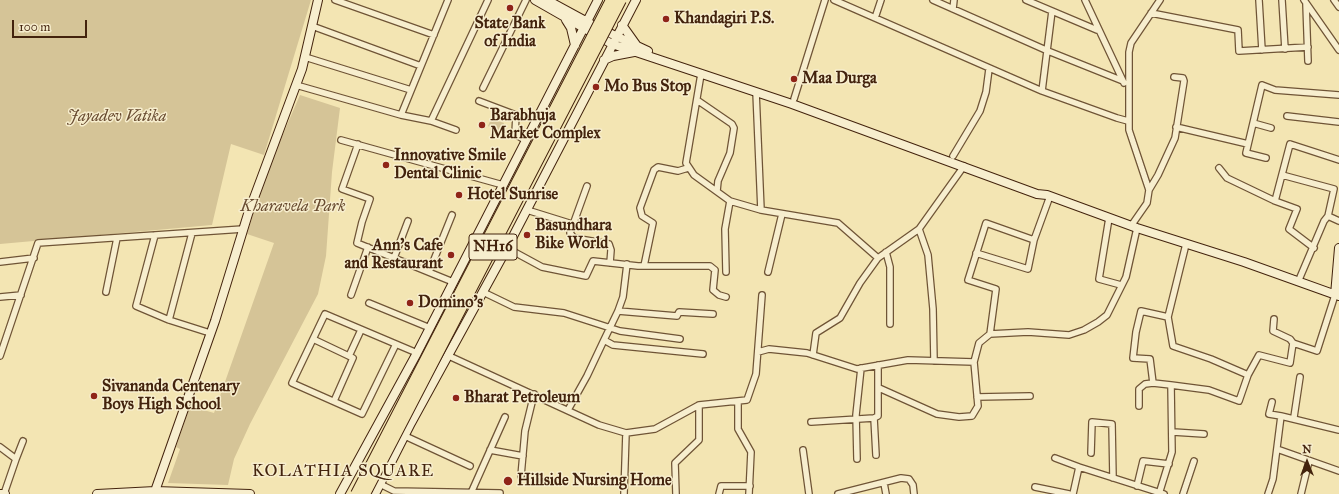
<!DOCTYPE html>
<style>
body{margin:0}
#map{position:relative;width:1339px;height:494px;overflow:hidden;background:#f3e5b3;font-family:"IM FELL Great Primer",serif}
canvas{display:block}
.north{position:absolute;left:1287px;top:442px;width:40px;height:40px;-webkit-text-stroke:3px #f7eece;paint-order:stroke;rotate:0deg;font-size:11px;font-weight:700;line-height:16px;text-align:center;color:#43230d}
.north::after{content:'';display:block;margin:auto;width:14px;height:18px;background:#43230d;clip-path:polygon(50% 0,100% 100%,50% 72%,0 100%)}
.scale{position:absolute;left:12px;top:20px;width:75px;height:18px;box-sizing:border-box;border:2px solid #43230d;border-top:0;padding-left:5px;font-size:12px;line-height:14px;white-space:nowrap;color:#43230d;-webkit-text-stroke:3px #f7eece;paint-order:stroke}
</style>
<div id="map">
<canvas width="1339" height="494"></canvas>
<div class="north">N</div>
<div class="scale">100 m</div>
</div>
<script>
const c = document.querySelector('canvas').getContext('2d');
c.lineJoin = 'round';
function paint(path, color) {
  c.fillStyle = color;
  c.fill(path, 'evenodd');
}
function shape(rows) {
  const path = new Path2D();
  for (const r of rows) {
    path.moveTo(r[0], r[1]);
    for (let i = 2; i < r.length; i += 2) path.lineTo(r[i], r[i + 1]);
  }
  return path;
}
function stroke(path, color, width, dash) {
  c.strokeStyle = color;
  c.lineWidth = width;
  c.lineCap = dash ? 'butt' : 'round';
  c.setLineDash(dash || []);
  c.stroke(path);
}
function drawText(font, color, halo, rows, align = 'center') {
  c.font = font + ' "IM FELL Great Primer",serif';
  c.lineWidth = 3;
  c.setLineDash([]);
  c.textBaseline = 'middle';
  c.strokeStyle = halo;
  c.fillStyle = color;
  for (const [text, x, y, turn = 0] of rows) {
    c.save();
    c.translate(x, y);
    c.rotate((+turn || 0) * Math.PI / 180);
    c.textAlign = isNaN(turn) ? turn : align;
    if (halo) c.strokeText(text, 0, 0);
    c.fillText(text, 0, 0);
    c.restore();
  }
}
const green = shape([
 [0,0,311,0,264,155,231,144,212,225,0,244],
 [300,95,340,108,332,172,326,256,318,294,250,424,234,459,228,485,168,483,180,449,176,447,190,406,214,413,274,243,247,234,266,173],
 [491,119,504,123,500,133,488,126]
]);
const street = shape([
 [335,0,434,35],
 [834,0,1042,91,1117,118,1128,121],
 [933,0,1048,51,1123,81],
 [1026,0,1097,30],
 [1085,0,1124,83],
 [1259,0,1262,50],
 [1282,0,1285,49],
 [1304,0,1339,50],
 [1334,0,1339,7],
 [1306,4,1308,61],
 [953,9,954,0],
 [1151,13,1238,30,1239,51,1308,47],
 [875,18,881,0],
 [312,26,421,66],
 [305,57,411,90],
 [701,74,686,163,694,175,730,201,761,210,838,223,878,258],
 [296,85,401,115,431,121,488,0],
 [483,88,526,0],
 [1042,91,1052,11],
 [756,92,761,210],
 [794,99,825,0],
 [697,100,732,124,734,128,730,153,718,181,717,191],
 [479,101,516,115,515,134,526,141],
 [401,115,448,0],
 [1287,116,1339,122],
 [431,121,456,130],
 [1253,123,1271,128],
 [1176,127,1248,144],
 [341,140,503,185],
 [358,144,342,189,370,199,362,222,357,243,453,282],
 [953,156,980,111,986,92,989,69],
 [1266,158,1246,153,1262,85,1275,90,1339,95],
 [1219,168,1227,178,1275,201],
 [1282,175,1334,189,1328,216],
 [587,186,570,233,574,238,609,244,611,250,610,263],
 [1149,190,1158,175,1175,138,1184,81,1183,78,1174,77],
 [527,210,572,224],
 [1109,218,1099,279,1121,285],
 [1131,226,1147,203,1149,190,1129,130,1129,52,1131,43,1160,0],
 [155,235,136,306,169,320,210,333],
 [507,248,542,267,586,276,593,261,638,266,710,266,715,270,713,290,719,295,726,297],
 [1314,248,1289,229,1297,209,1275,201,1290,144,1339,160],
 [886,252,890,267,890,324],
 [976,253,1028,269,1034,240],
 [394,258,408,221],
 [0,262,34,258],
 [627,264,623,297,618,311,604,340,613,345,703,354],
 [644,266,653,223,642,216,640,208,654,170,658,167,678,171,688,168],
 [429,272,452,215],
 [726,272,725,229,730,201],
 [768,272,782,214],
 [1298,282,1324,221,1328,216,1339,221],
 [106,292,117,238],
 [483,292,514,307,564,313,620,331,680,339],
 [351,295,368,247],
 [0,297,21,295],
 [369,303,430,328],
 [618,311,677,316,679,312,713,314],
 [1168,317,1186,244],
 [1274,319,1273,331,1290,339,1293,343],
 [169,320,192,233],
 [990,334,996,289,968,280,986,223,1034,240,1050,196],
 [313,339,353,358,334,401],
 [396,344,362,414,292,383,325,314,417,353],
 [758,352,769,349,807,353,857,369,908,360,974,362,979,343,990,334,1028,332,1069,335,1084,330,1098,322,1107,315,1126,277,1137,228],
 [813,355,816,333,840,318,860,283,878,258,919,229],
 [0,356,38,243,243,229],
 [349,356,361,330],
 [449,356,599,425,626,433,655,429,699,405,747,400,756,374,762,295],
 [934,361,933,309,928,255,919,229,964,166],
 [1171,385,1153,383,1150,359,1133,358,1136,332,1141,311,1168,317,1173,346,1211,359,1248,375],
 [879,388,937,414,959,417,972,416,978,406,974,362],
 [977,397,1030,396],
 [738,401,738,429,751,452,749,494],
 [1272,402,1269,414,1281,416],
 [1139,406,1139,389,1145,384,1153,383],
 [568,410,587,376,604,340],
 [1294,417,1300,377],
 [874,418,876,455],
 [811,422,874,418,878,416,878,365],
 [1173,432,1204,434],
 [405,436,470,466],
 [0,447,16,459,4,494],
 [1277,449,1339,471],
 [490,450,523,456],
 [803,450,809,494],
 [1091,453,1092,422,1112,424,1113,478],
 [1055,458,1079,467],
 [16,459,23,441],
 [857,459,856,415,861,368],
 [521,476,525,431,534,394],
 [884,483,886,494],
 [380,484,394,491,500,493],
 [1137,486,1143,461,1169,464],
 [1035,487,1069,494],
 [471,493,505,417],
 [624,494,626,433],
 [676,494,675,463,699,440,699,405],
 [719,494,721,486,750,486],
 [838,494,901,478,909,479,913,485,914,494],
 [1073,494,1079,467,1164,494],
 [1159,494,1172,452,1171,385,1209,390,1239,401,1248,375,1259,355,1290,363,1293,343,1317,351,1335,295],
 [1183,494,1194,461],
 [1268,494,1273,479,1281,416,1339,430],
 [1301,494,1309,461]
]);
const secondary = shape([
 [535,0,612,44,792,104,1037,194,1047,195,1137,228,1244,262,1339,296],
 [547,0,591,24],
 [566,20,571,28,575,45],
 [622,25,637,46],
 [601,29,648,51],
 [604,60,613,56,634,52],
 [1335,295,1339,248],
 [0,494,5,494],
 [97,494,155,491,250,494],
 [154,494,215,321,248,214,302,69,318,0],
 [340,494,417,353,598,0],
 [375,494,411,423,507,248,636,0]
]);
const highwayBridge = shape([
 [356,494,611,0],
 [365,494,621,0]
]);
const markers = [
 [510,8,4,"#8f2418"],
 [666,19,4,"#8f2418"],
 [794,79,4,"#8f2418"],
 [596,87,4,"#8f2418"],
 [482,125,4,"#8f2418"],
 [386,165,4,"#8f2418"],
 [459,195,4,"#8f2418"],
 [527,235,4,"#8f2418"],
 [451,255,4,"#8f2418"],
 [410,303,4,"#8f2418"],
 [94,396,4,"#8f2418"],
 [456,398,4,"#8f2418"],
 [508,481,5,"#8f2418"]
];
const shields = [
 [493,247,48]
];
const shieldNames = [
 ["NH16",493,247]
];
const poiNames = [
 ["Khandagiri P.S.",674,19],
 ["State Bank",510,24,"center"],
 ["of India",510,42,"center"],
 ["Maa Durga",802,79],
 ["Mo Bus Stop",604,87],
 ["Barabhuja",490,116],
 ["Market Complex",490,134],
 ["Innovative Smile",394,156],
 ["Dental Clinic",394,174],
 ["Hotel Sunrise",467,195],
 ["Basundhara",535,226],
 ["Bike World",535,244],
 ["Ann's Cafe",443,246,"right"],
 ["and Restaurant",443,264,"right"],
 ["Domino's",418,303],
 ["Sivananda Centenary",102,387],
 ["Boys High School",102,405],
 ["Bharat Petroleum",464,398],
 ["Hillside Nursing Home",517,481]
];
const parkNames = [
 ["Jayadev Vatika",117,117],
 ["Kharavela Park",293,207]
];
const neighbourhoodNames = [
 ["KOLATHIA SQUARE",343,472]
];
paint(green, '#d5c497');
stroke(street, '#6f5436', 8);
stroke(secondary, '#43230d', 10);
stroke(street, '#f7eece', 5.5);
stroke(secondary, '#f7eece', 8);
stroke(highwayBridge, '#43230d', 12, []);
stroke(highwayBridge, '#f3e5b3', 10);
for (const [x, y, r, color] of markers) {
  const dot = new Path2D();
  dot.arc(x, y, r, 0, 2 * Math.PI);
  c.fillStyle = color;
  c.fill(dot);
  stroke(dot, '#f7eece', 1.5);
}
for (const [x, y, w] of shields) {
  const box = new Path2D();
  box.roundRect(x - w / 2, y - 13, w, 26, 3);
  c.fillStyle = '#f7eece';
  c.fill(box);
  stroke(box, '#43230d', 1);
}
drawText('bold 15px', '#43230d', null, shieldNames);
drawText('bold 16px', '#43230d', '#f7eece', poiNames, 'left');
drawText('italic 16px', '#684b30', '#f7eece', parkNames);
c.letterSpacing = '1px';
drawText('17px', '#43230d', '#f7eece', neighbourhoodNames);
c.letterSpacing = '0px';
</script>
